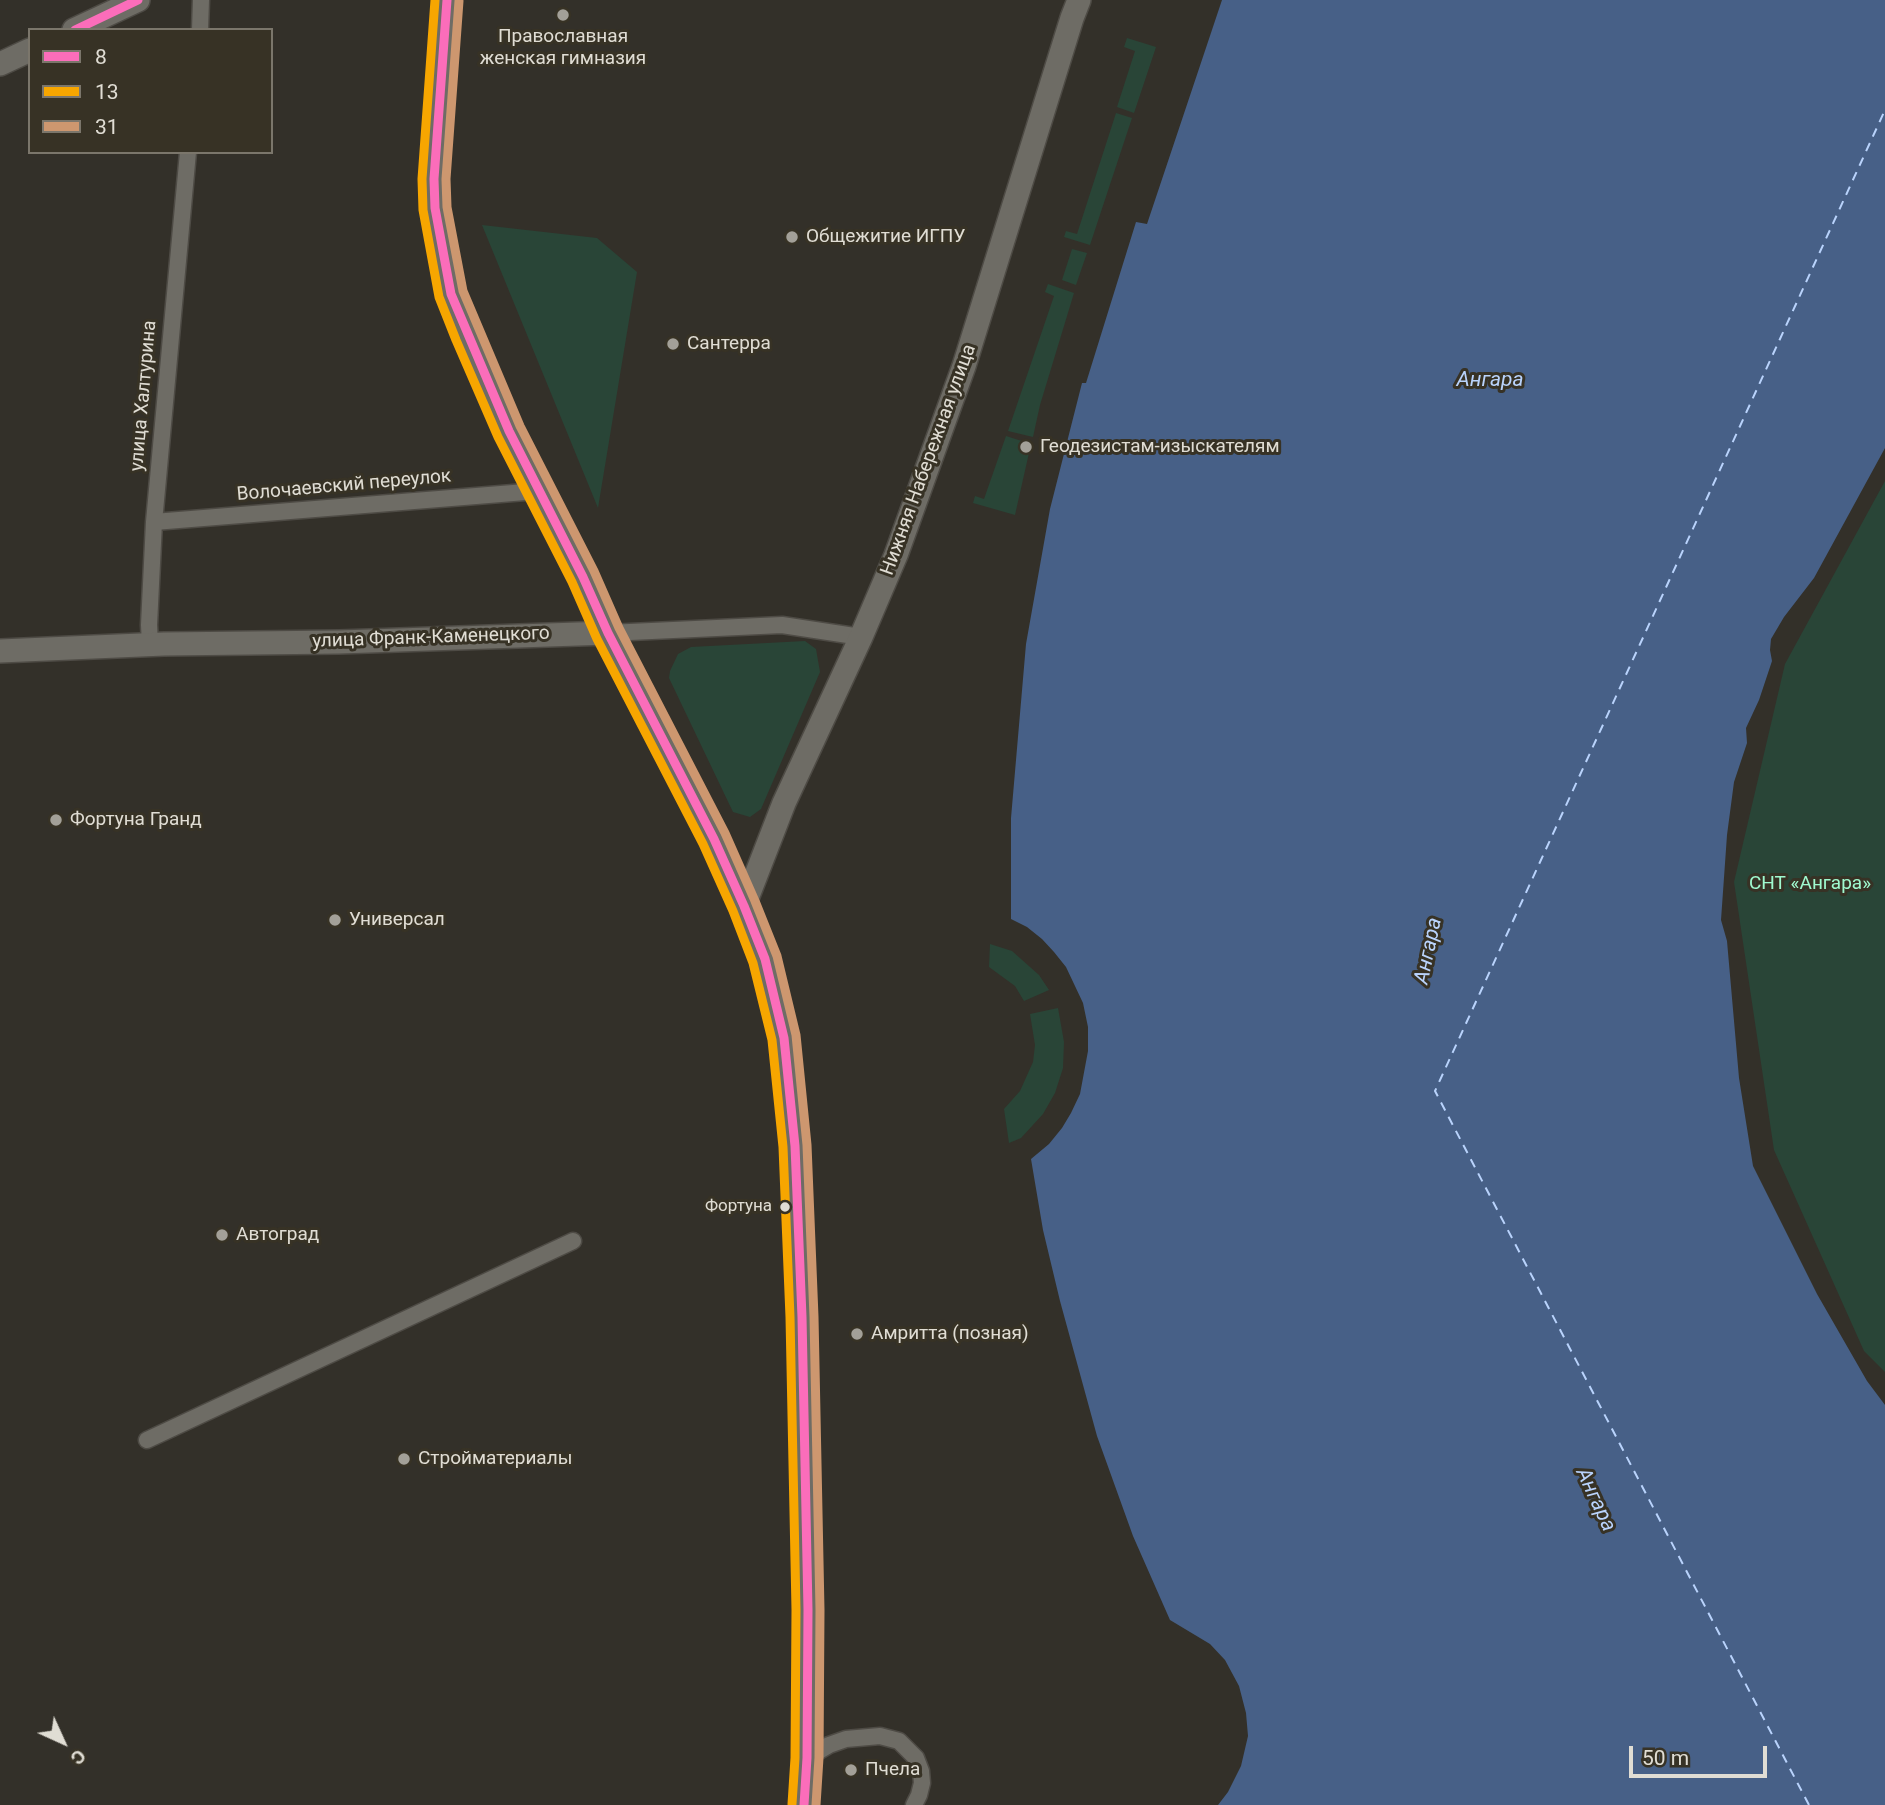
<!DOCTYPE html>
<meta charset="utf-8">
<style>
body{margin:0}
#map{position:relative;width:1885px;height:1805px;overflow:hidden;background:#333029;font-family:Roboto,sans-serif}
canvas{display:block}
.legend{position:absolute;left:28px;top:28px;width:245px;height:126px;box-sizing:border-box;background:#373225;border:2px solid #7b766b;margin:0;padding:9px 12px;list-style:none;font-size:21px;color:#e0ddd4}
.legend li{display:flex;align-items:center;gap:14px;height:35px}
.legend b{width:35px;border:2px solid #7b766b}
.north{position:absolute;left:28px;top:1707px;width:70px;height:70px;-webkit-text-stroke:5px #373225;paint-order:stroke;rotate:135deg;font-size:19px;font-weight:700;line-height:28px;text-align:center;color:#e0ddd4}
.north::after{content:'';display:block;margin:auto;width:24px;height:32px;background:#e0ddd4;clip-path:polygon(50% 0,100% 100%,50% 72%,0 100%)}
.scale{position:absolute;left:1629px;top:1746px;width:138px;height:32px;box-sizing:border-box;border:4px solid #e0ddd4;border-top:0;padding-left:9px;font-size:21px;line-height:24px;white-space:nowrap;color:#e0ddd4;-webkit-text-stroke:5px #373225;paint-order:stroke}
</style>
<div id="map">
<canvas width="1885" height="1805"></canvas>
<ul class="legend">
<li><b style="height:9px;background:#fb6dba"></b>8</li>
<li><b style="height:9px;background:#f7a600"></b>13</li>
<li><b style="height:9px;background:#cd976f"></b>31</li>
</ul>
<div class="north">С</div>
<div class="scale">50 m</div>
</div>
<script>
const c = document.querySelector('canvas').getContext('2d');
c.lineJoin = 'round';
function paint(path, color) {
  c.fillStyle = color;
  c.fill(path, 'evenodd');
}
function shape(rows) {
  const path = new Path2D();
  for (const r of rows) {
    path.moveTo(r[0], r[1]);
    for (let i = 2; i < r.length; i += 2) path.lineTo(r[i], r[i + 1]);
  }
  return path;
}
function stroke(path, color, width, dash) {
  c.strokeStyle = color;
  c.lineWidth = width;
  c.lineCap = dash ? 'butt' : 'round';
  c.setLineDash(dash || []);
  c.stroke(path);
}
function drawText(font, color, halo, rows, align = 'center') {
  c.font = font + ' Roboto,sans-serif';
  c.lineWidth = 6;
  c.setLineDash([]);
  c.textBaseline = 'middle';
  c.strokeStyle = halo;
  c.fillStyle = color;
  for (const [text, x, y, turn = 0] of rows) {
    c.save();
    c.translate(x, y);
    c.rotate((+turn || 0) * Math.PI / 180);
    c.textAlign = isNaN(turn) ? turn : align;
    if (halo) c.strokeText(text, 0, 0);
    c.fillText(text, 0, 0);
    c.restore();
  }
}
const green = shape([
 [1127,38,1156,47,1134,113,1117,107,1135,51,1124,47],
 [1116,113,1132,118,1090,245,1064,237,1066,231,1077,234],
 [482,225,597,238,637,272,598,508],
 [1072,249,1087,253,1076,285,1062,280],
 [1048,284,1074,293,1040,405,1033,437,1008,431,1054,296,1045,292],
 [1006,436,1031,444,1015,515,973,503,975,496,984,499],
 [1885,481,1885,1372,1864,1351,1774,1150,1734,882,1785,664],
 [805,641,816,649,820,672,761,809,750,817,733,812,669,678,670,671,678,654,691,647],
 [990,944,1012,951,1039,975,1049,990,1024,1001,1015,986,989,967],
 [1058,1008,1064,1042,1063,1068,1055,1093,1043,1114,1021,1138,1009,1143,1004,1109,1020,1091,1033,1062,1035,1045,1030,1014]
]);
const water = shape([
 [1222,0,1885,0,1885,448,1814,578,1784,617,1771,639,1770,650,1772,661,1759,700,1746,728,1747,743,1734,782,1727,835,1721,920,1727,941,1739,1078,1753,1166,1817,1294,1867,1381,1885,1405,1885,1805,1218,1805,1228,1792,1241,1766,1248,1736,1246,1713,1239,1686,1225,1660,1210,1644,1170,1620,1133,1536,1097,1436,1060,1301,1043,1230,1031,1159,1049,1144,1062,1128,1071,1113,1080,1094,1088,1051,1088,1027,1083,1003,1066,967,1054,952,1042,939,1027,927,1011,919,1011,818,1026,644,1050,509,1082,383,1086,383,1136,222,1147,224]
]);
const ferry = shape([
 [1809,1805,1435,1091,1885,110]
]);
const street = shape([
 [200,30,201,0],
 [154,522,538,491],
 [608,633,782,625,861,637],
 [150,644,149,625,154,522,188,152],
 [147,1440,573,1241],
 [807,1758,829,1745,846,1739,880,1736,899,1741,916,1758,921,1771,922,1783,919,1795,914,1805]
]);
const secondary = shape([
 [447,0,434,179,435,208,451,294,467,335,509,431,583,577,608,633,714,839,744,906,765,959,779,1015,784,1038,795,1146,802,1317,808,1610,807,1758,804,1805],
 [74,30,138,0],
 [0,64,30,50],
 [0,651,164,644,339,642,608,633],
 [744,906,784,803,861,637,896,555,964,366,1072,18,1079,0]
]);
const bus1 = shape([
 [447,0,434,179,435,208,451,294,509,431,583,577,608,633,714,839,744,906,765,959,784,1038,795,1146,802,1317,808,1610,807,1758,804,1805],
 [75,30,138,0]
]);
const bus2 = shape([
 [435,0,422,179,423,210,439,297,456,340,498,437,572,582,597,639,703,844,733,911,753,963,772,1040,783,1147,790,1317,796,1610,795,1758,792,1804]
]);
const bus3 = shape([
 [459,1,446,179,447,207,463,291,520,426,594,571,619,628,725,833,755,901,777,956,796,1035,807,1145,814,1317,820,1610,819,1758,816,1805]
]);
const markers = [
 [563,15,7,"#a3a098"],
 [792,237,7,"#a3a098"],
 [673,344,7,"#a3a098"],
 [1026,447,7,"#a3a098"],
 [56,820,7,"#a3a098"],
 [335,920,7,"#a3a098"],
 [785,1207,6,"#e0ddd4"],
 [222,1235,7,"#a3a098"],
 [857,1334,7,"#a3a098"],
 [404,1459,7,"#a3a098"],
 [851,1770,7,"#a3a098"]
];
const busNames = [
 ["Фортуна",772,1207]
];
const poiNames = [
 ["Православная",563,37,"center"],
 ["женская гимназия",563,59,"center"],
 ["Общежитие ИГПУ",806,237],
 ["Сантерра",687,344],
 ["Геодезистам-изыскателям",1040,447],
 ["Фортуна Гранд",70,820],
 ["Универсал",349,920],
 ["Автоград",236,1235],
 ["Амритта (позная)",871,1334],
 ["Стройматериалы",418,1459],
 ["Пчела",865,1770]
];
const streetNames = [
 ["улица Халтурина",144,396,-85],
 ["Нижняя Набережная улица",929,460,-70],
 ["Волочаевский переулок",344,486,-5],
 ["улица Франк-Каменецкого",431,638,-2]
];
const parkNames = [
 ["СНТ «Ангара»",1810,884]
];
const waterNames = [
 ["Ангара",1490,381],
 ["Ангара",1429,951,-78],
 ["Ангара",1595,1500,65]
];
paint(green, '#294537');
paint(water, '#476087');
stroke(ferry, '#b9d3fc', 2, [9, 7]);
stroke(street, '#4e4b45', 19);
stroke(secondary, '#4e4b45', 26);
stroke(street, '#6e6c65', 16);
stroke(secondary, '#6e6c65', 23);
stroke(bus1, '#fb6dba', 9);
stroke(bus2, '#f7a600', 9);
stroke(bus3, '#cd976f', 9);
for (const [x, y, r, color] of markers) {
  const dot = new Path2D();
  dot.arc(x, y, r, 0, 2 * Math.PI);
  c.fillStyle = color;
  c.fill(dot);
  stroke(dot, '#373225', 2.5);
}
drawText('17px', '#e0ddd4', '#373225', busNames, 'right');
drawText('19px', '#e0ddd4', '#373225', poiNames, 'left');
drawText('19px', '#e0ddd4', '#373225', streetNames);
drawText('19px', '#9ff9cf', '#373225', parkNames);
drawText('italic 21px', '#b9d3fc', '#373225', waterNames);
</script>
